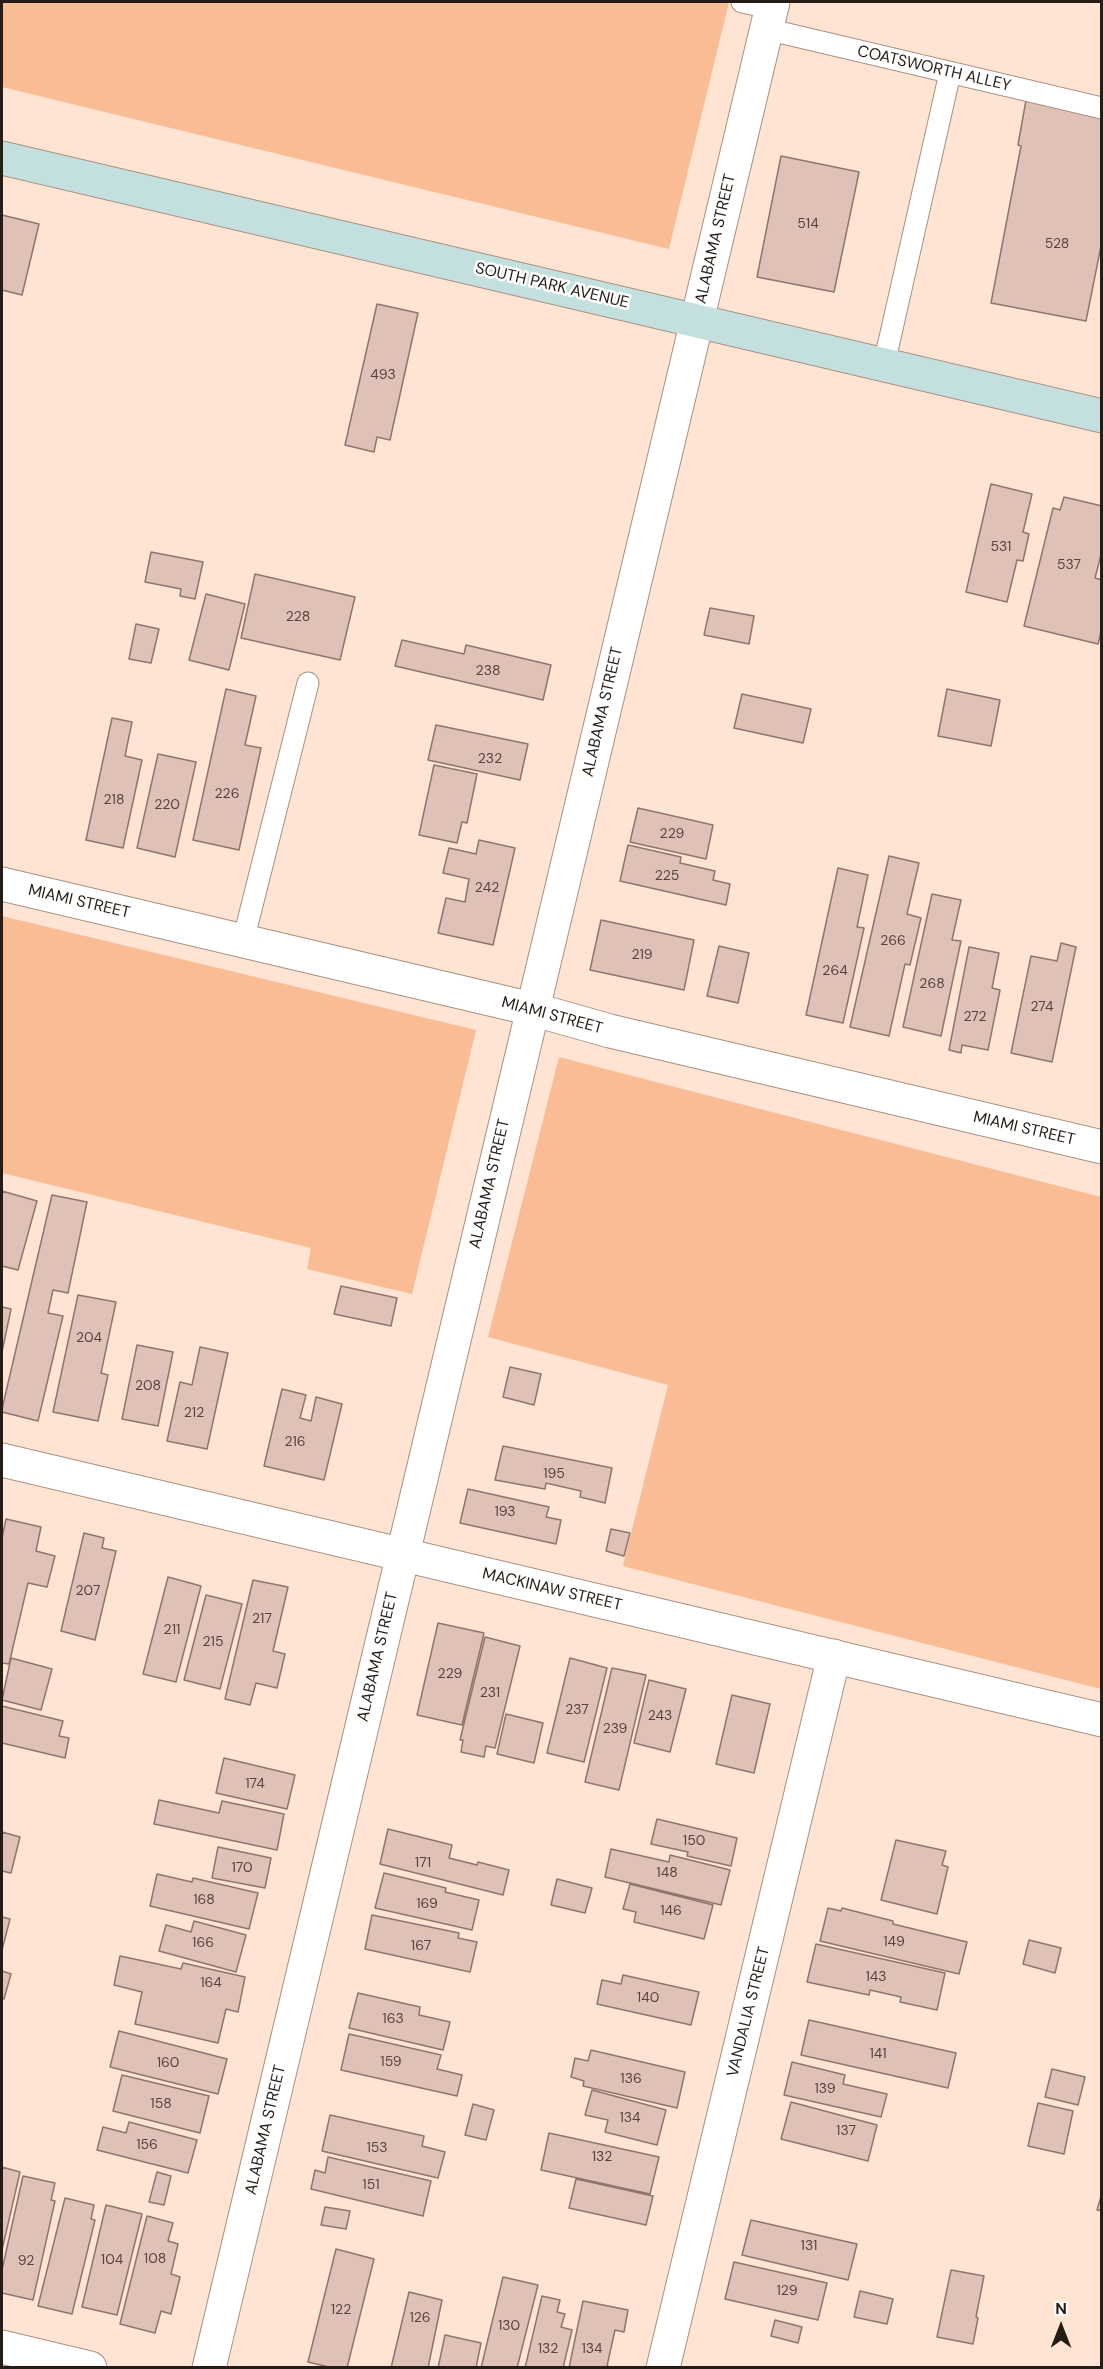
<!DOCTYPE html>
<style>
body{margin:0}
#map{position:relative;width:1103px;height:2369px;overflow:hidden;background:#ffe4d3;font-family:"DM Sans",sans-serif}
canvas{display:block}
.frame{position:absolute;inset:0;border:3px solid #251c16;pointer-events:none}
.north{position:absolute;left:1031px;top:2297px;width:60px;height:60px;-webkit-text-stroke:4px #fff;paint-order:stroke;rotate:0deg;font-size:16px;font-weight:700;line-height:24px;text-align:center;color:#251c16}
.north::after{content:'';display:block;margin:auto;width:21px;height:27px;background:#251c16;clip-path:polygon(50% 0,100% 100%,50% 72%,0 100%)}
</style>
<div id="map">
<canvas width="1103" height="2369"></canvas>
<div class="frame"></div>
<div class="north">N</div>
</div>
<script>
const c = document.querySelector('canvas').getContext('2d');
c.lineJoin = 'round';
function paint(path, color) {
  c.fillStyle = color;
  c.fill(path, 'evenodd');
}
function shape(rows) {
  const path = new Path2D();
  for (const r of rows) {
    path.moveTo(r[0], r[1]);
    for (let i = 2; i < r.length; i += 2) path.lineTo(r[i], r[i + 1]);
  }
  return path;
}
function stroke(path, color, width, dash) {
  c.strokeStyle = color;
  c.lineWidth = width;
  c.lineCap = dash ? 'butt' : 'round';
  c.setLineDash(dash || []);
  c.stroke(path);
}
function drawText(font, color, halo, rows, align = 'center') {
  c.font = font + ' "DM Sans",sans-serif';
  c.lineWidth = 5;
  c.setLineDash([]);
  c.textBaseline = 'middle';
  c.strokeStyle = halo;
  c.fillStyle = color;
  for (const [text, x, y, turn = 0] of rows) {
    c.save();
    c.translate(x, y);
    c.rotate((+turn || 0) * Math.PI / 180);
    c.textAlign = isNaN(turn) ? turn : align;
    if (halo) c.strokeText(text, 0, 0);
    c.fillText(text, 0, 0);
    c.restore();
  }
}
const green = shape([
 [2,2,729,2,669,249,2,87],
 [2,916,476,1030,412,1294,307,1269,311,1248,2,1173],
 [559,1057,1101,1197,1101,1689,623,1566,668,1385,488,1337]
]);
const building = shape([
 [1026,100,1102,115,1102,241,1086,321,991,303,1021,146,1018,145,1026,100],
 [781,156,859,172,834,292,757,277,781,156],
 [2,215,39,224,22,295,2,290,2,215],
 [377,304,418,313,390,440,377,437,374,452,345,445,377,304],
 [991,484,1032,494,1023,532,1029,534,1023,561,1017,560,1007,602,966,592,991,484],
 [1064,497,1102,506,1102,551,1095,578,1102,580,1102,628,1098,644,1024,626,1053,508,1060,510,1064,497],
 [151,552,203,562,195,599,180,596,181,589,145,582,151,552],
 [255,574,355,597,340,660,241,638,255,574],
 [206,594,245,604,229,670,189,660,206,594],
 [710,608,754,616,749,644,704,635,710,608],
 [136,624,159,629,151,663,129,659,136,624],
 [402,640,464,654,466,645,551,665,543,700,395,666,402,640],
 [226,689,256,696,245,745,261,748,239,850,193,840,226,689],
 [947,689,1000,700,991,746,938,736,947,689],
 [742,694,811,709,803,743,734,728,742,694],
 [112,718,132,722,125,756,142,760,123,848,86,840,112,718],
 [436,725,528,744,520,780,428,760,436,725],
 [158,754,196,762,175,857,137,848,158,754],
 [434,765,477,774,467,823,462,822,457,843,419,835,434,765],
 [638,808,713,825,706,859,630,842,638,808],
 [479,840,515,848,493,945,438,933,446,898,465,902,469,879,443,873,449,848,476,854,479,840],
 [628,845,681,857,680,863,715,871,713,880,730,884,726,905,620,881,628,845],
 [889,856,919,863,907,914,921,918,910,965,905,964,889,1036,850,1027,889,856],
 [838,868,868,875,857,927,864,928,843,1023,806,1015,838,868],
 [932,894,961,900,952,940,961,941,941,1036,903,1027,932,894],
 [601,920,694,940,684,990,590,970,601,920],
 [1061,943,1076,947,1052,1062,1011,1053,1031,956,1057,961,1061,943],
 [719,946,749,953,738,1003,707,996,719,946],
 [969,947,999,953,992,988,1000,990,988,1050,962,1045,961,1053,949,1050,969,947],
 [2,1191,37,1201,18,1270,2,1266,2,1191],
 [52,1195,87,1202,68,1293,53,1290,48,1313,63,1316,38,1421,2,1412,2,1409,52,1195],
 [341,1286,397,1298,391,1326,334,1314,341,1286],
 [78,1295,116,1302,101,1373,108,1375,98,1421,53,1412,78,1295],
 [2,1307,11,1309,2,1352,2,1307],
 [137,1345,173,1352,158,1426,122,1419,137,1345],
 [200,1347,228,1353,207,1449,167,1441,180,1382,192,1385,200,1347],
 [510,1367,541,1374,534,1405,503,1397,510,1367],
 [282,1389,306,1395,300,1418,311,1421,316,1397,342,1404,324,1480,264,1466,282,1389],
 [503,1446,612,1468,605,1503,580,1497,581,1491,546,1483,545,1489,495,1480,503,1446],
 [468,1489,549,1507,546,1517,561,1520,556,1544,460,1523,468,1489],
 [6,1519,41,1527,36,1551,55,1556,47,1587,28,1583,9,1664,2,1663,2,1538,6,1519],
 [611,1529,630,1533,624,1556,606,1551,611,1529],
 [84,1533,104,1538,102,1548,116,1551,95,1640,61,1631,84,1533],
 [168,1577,201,1586,176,1682,143,1674,168,1577],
 [253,1580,288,1587,273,1651,285,1654,277,1688,256,1683,250,1705,225,1699,253,1580],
 [206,1595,242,1604,220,1689,184,1680,206,1595],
 [438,1623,484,1633,462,1725,417,1715,438,1623],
 [485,1637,520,1646,495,1748,486,1746,484,1757,461,1752,463,1740,460,1740,485,1637],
 [11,1658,52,1669,41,1710,2,1700,11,1658],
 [570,1658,607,1668,584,1762,547,1753,570,1658],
 [612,1668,646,1675,619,1790,585,1782,612,1668],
 [649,1680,686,1689,670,1752,634,1743,649,1680],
 [732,1695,770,1704,754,1773,716,1764,732,1695],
 [2,1706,63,1721,59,1736,69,1738,65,1758,2,1743,2,1706],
 [506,1714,543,1723,534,1763,497,1754,506,1714],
 [224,1758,295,1775,287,1809,216,1793,224,1758],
 [159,1800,219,1813,222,1801,284,1814,277,1850,154,1824,159,1800],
 [657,1819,737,1838,731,1866,687,1856,688,1852,651,1844,657,1819],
 [388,1829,452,1845,449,1858,477,1865,478,1862,509,1870,503,1895,380,1864,388,1829],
 [2,1832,20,1837,11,1873,2,1871,2,1832],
 [896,1840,946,1851,942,1865,948,1867,937,1914,881,1900,896,1840],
 [218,1847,271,1858,265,1888,212,1878,218,1847],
 [611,1849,669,1862,670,1855,730,1870,721,1905,605,1877,611,1849],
 [384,1873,446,1888,445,1892,479,1900,472,1930,375,1908,384,1873],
 [157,1874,192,1882,193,1878,258,1893,249,1929,150,1906,157,1874],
 [557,1879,592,1888,585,1913,551,1905,557,1879],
 [630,1884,713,1905,704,1939,634,1922,636,1912,623,1909,630,1884],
 [828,1908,841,1911,842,1908,893,1921,893,1924,967,1942,959,1974,820,1941,828,1908],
 [372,1915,459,1933,458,1938,477,1942,470,1972,365,1949,372,1915],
 [2,1917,10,1919,2,1950,2,1917],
 [194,1921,246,1935,236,1972,159,1951,166,1925,191,1932,194,1921],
 [1029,1940,1061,1948,1055,1973,1023,1964,1029,1940],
 [816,1944,945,1973,937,2010,900,2002,901,1997,870,1990,869,1995,807,1982,816,1944],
 [120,1956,181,1969,183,1963,245,1977,238,2012,226,2009,218,2043,135,2024,142,1992,114,1985,120,1956],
 [2,1971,11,1974,4,1999,2,1998,2,1971],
 [623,1975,699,1992,691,2025,597,2004,602,1980,621,1984,623,1975],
 [358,1993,420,2007,419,2015,450,2022,443,2050,349,2028,358,1993],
 [809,2020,956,2053,948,2088,801,2055,809,2020],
 [119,2031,227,2059,218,2094,110,2067,119,2031],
 [349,2034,441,2055,437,2069,462,2075,457,2096,341,2070,349,2034],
 [591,2050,685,2072,677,2108,583,2086,584,2081,571,2077,575,2058,588,2061,591,2050],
 [792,2062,845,2075,843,2084,887,2094,881,2117,784,2095,792,2062],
 [1052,2069,1085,2077,1078,2105,1045,2097,1052,2069],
 [122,2075,209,2096,200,2133,113,2111,122,2075],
 [592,2090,666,2110,657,2145,605,2132,608,2120,585,2115,592,2090],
 [791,2102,877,2125,868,2161,781,2139,791,2102],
 [1038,2103,1073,2111,1064,2154,1028,2146,1038,2103],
 [473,2104,494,2110,486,2140,465,2135,473,2104],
 [330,2115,424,2136,422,2146,445,2152,438,2178,322,2151,330,2115],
 [129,2122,197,2140,188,2173,97,2150,103,2127,126,2133,129,2122],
 [549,2133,659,2157,650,2194,541,2170,549,2133],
 [328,2157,431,2181,423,2216,311,2189,315,2170,325,2173,328,2157],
 [2,2167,20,2172,2,2250,2,2167],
 [157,2172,171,2176,164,2205,149,2202,157,2172],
 [23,2176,55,2183,51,2200,55,2201,33,2300,2,2293,2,2270,23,2176],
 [576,2179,653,2196,646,2225,569,2208,576,2179],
 [1102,2193,1102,2211,1097,2210,1102,2193],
 [65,2198,94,2205,91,2219,95,2220,72,2314,38,2306,65,2198],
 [106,2205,142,2214,117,2315,82,2307,106,2205],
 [325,2207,350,2211,346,2229,321,2225,325,2207],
 [147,2216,173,2223,168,2241,178,2244,171,2274,180,2277,171,2314,161,2311,155,2333,120,2324,147,2216],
 [751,2220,857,2244,848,2280,742,2255,751,2220],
 [336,2249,374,2259,347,2368,333,2368,308,2362,336,2249],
 [734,2262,827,2283,818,2320,725,2299,734,2262],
 [951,2270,984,2276,976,2317,978,2318,973,2344,937,2337,951,2270],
 [503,2277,538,2285,517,2368,481,2368,503,2277],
 [860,2291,893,2299,887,2324,854,2317,860,2291],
 [409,2292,442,2300,428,2368,391,2368,409,2292],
 [542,2296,560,2300,557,2312,565,2314,561,2327,572,2330,563,2368,525,2368,542,2296],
 [583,2301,628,2310,624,2332,615,2330,607,2366,615,2368,569,2368,583,2301],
 [775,2320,802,2327,798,2343,771,2336,775,2320],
 [445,2335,481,2343,476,2368,438,2368,445,2335]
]);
const lane = shape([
 [742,2,771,8],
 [766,29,1102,108],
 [884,364,950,73],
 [243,941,308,683]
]);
const street = shape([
 [2,884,532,1009,610,1031,1102,1147],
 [2,1460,1102,1720],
 [2,2347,90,2368],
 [209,2368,773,2],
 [663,2368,834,1656]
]);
const secondary = shape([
 [2,158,1102,416]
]);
const numberNames = [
 ["514",808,224],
 ["528",1057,244],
 ["493",383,375],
 ["531",1001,547],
 ["537",1069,565],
 ["228",298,617],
 ["238",488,671],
 ["232",490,759],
 ["226",227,794],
 ["218",114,800],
 ["220",167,805],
 ["229",672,834],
 ["225",667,876],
 ["242",487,888],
 ["266",893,941],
 ["219",642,955],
 ["264",835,971],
 ["268",932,984],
 ["274",1042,1007],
 ["272",975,1017],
 ["204",89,1338],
 ["208",148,1386],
 ["212",194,1413],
 ["216",295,1442],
 ["195",554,1474],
 ["193",505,1512],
 ["207",88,1591],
 ["217",262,1619],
 ["211",172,1630],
 ["215",213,1642],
 ["229",450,1674],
 ["231",490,1693],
 ["237",577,1710],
 ["243",660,1716],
 ["239",615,1729],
 ["174",255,1784],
 ["150",694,1841],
 ["171",423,1863],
 ["170",242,1868],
 ["148",667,1873],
 ["168",204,1900],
 ["169",427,1904],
 ["146",671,1911],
 ["149",894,1942],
 ["166",203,1943],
 ["167",421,1946],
 ["143",876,1977],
 ["164",211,1983],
 ["140",648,1998],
 ["163",393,2019],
 ["141",878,2054],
 ["159",391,2062],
 ["160",168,2063],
 ["136",631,2079],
 ["139",825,2089],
 ["158",161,2104],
 ["134",630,2118],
 ["137",846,2131],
 ["156",147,2145],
 ["153",377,2148],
 ["132",602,2157],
 ["151",371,2185],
 ["131",809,2246],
 ["108",155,2259],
 ["104",112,2260],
 ["92",26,2261],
 ["129",787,2291],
 ["122",341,2310],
 ["126",420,2318],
 ["130",509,2326],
 ["132",548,2349],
 ["134",592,2349]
];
const streetNames = [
 ["COATSWORTH ALLEY",934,69,13],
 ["ALABAMA STREET",716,239,-77],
 ["SOUTH PARK AVENUE",552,286,13],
 ["ALABAMA STREET",603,712,-77],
 ["MIAMI STREET",79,902,13],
 ["MIAMI STREET",552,1016,15],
 ["MIAMI STREET",1024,1129,13],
 ["ALABAMA STREET",490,1184,-77],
 ["MACKINAW STREET",552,1590,13],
 ["ALABAMA STREET",378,1657,-77],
 ["VANDALIA STREET",749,2012,-76],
 ["ALABAMA STREET",266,2130,-77]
];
paint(green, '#f9bc94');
paint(building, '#e0c1b8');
stroke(building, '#90746d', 1.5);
stroke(lane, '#a99080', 23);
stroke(street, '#a99080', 35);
stroke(secondary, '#a99080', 35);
stroke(lane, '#fff', 21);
stroke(street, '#fff', 33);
stroke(secondary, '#c3e0de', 33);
drawText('14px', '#54453e', null, numberNames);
drawText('16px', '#251c16', '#fff', streetNames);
</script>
